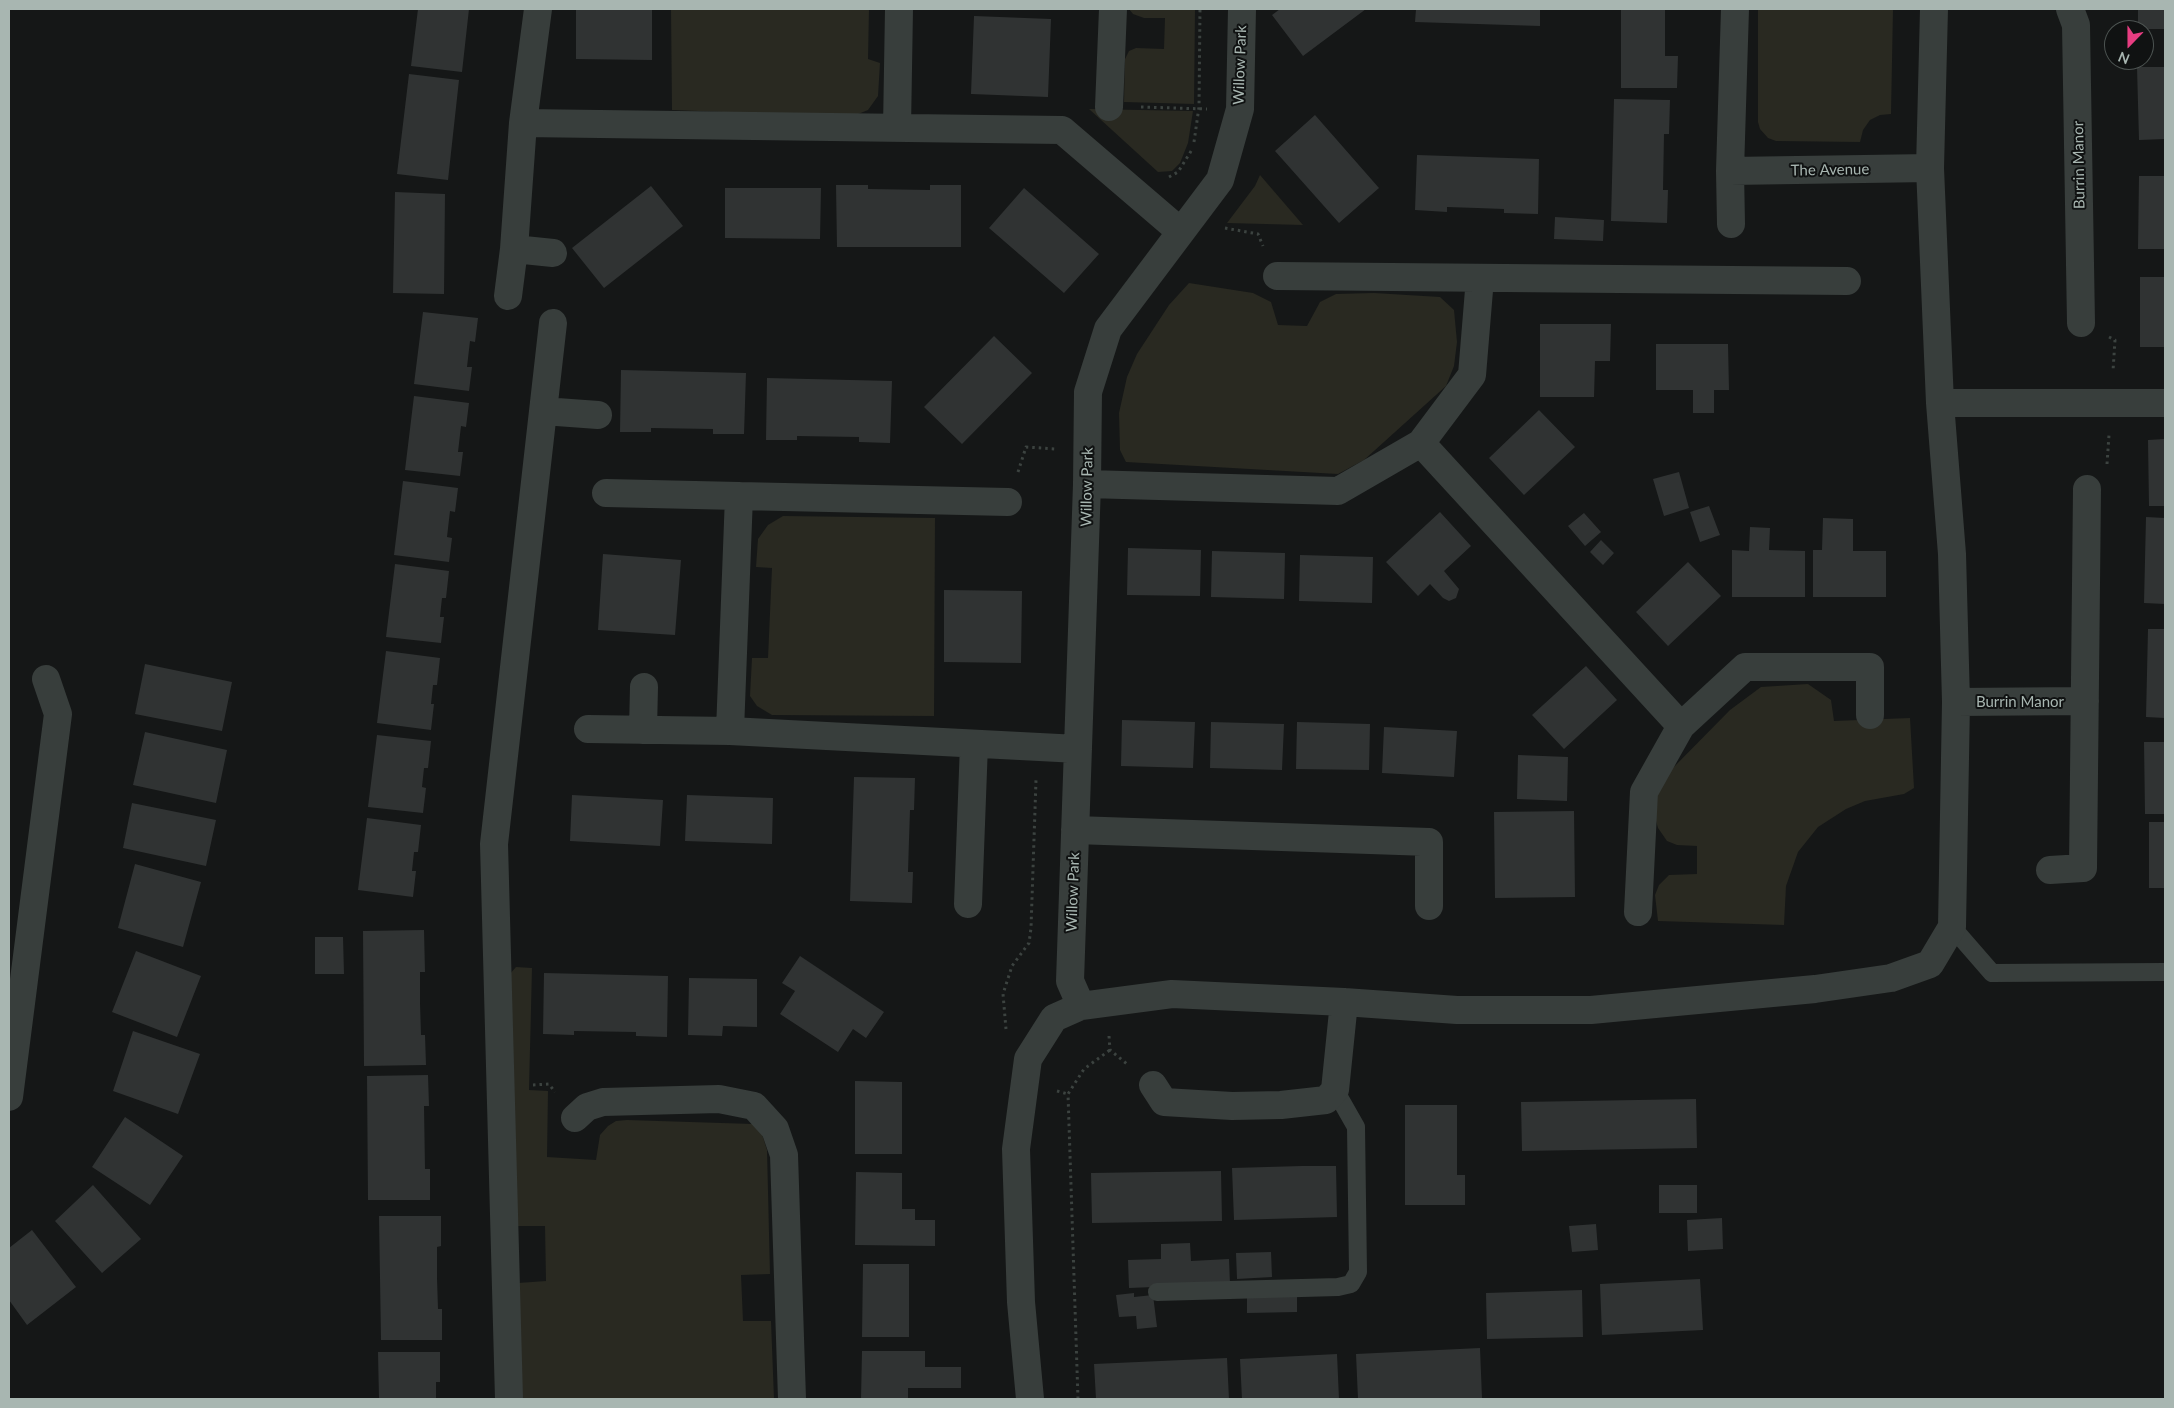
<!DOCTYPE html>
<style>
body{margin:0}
#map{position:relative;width:2174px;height:1408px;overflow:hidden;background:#151717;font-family:Lato,sans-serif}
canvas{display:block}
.frame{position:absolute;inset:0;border:10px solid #a8b6b1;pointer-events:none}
.north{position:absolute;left:2104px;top:20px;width:50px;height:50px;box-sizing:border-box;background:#101212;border:1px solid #4d5452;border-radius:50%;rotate:202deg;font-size:14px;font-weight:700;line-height:20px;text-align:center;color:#a8b6b1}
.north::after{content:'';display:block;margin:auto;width:18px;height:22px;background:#e73d81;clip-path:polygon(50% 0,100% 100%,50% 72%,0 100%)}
</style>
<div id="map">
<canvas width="2174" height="1408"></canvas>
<div class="frame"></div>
<div class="north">N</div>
</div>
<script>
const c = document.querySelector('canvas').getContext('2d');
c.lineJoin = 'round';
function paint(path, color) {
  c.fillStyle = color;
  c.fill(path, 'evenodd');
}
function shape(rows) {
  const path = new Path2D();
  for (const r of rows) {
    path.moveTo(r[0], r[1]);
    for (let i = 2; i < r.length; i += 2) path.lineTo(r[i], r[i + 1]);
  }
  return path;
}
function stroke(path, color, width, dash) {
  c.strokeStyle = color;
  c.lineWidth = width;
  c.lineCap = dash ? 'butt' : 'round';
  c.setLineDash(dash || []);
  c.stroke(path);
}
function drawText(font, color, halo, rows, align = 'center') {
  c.font = font + ' Lato,sans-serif';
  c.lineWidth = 4;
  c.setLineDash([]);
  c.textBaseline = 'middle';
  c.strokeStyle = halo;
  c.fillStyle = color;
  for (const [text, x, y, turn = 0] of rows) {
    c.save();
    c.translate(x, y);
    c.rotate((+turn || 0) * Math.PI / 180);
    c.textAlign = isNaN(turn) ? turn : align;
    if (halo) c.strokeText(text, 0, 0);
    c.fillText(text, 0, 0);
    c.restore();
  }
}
const green = shape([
 [671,9,869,9,868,59,880,63,878,96,868,110,851,117,672,110],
 [1129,9,1195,9,1194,104,1124,102,1125,59,1129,51,1136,48,1164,49,1165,18,1144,18,1133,14],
 [1758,9,1893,9,1891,114,1880,115,1870,120,1863,130,1860,142,1776,141,1768,138,1760,129,1758,122],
 [1089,109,1193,111,1188,143,1180,163,1172,171,1158,172],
 [1260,175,1303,225,1227,223,1255,186],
 [1189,283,1253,293,1271,302,1278,325,1307,326,1320,302,1336,294,1374,293,1440,297,1454,310,1457,342,1454,366,1446,386,1364,460,1338,474,1126,462,1120,450,1119,413,1127,377,1137,354,1169,305],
 [783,516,935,518,934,716,772,715,757,706,750,696,752,658,768,658,772,568,756,567,758,539,768,525],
 [1808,684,1831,700,1834,721,1910,718,1914,788,1904,794,1865,801,1846,809,1818,827,1798,852,1786,886,1784,925,1658,921,1655,895,1659,885,1669,875,1697,874,1697,846,1677,845,1667,841,1658,828,1655,817,1657,795,1666,775,1730,710,1761,687],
 [516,967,532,968,529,1090,548,1091,547,1157,596,1160,600,1135,608,1126,616,1121,627,1120,753,1124,760,1128,767,1150,770,1274,741,1275,743,1321,771,1321,774,1399,521,1399,518,1283,546,1281,545,1226,516,1226,508,976]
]);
const building = shape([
 [418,9,469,9,462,72,411,66],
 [576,9,652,9,652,60,576,59],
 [1280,9,1366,9,1303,56,1272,15],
 [1416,9,1540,9,1540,26,1415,22],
 [1621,9,1665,9,1665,56,1678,56,1677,88,1621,88],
 [2138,9,2165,9,2165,29,2138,29],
 [974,16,1051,19,1048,97,971,94],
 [2137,67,2165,67,2165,139,2139,140],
 [409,74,459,80,448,180,397,174],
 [1614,99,1670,100,1669,134,1664,134,1663,190,1668,190,1667,223,1611,221],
 [1315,115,1379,188,1339,223,1275,151],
 [1417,155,1539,159,1538,214,1504,213,1504,209,1477,208,1447,207,1447,212,1415,210],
 [2139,176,2165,176,2165,249,2138,249],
 [836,185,868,185,868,189,930,190,930,185,961,185,961,247,837,247],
 [651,186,683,226,604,288,572,248],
 [725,188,821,188,820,239,725,238],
 [1024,188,1099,254,1064,293,989,228],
 [395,192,445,194,444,294,393,293],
 [1555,217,1604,220,1603,241,1554,239],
 [2140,277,2165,277,2165,347,2140,347],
 [423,312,478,318,475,342,470,341,467,367,472,367,469,391,414,384],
 [1540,324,1611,324,1610,361,1595,361,1594,397,1540,397],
 [994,336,1032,373,962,444,924,407],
 [1656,344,1728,344,1729,390,1714,390,1714,413,1693,413,1693,390,1656,390],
 [621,370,746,373,744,434,713,434,713,429,651,428,651,432,620,432],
 [767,378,892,381,890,443,859,442,859,437,797,436,797,440,766,440],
 [414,396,469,403,466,427,461,426,458,452,463,452,460,476,405,470],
 [1539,410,1575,447,1524,495,1489,458],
 [2165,439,2165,506,2149,506,2148,440],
 [1679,472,1689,508,1664,516,1653,479],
 [403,481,458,488,455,512,450,511,447,537,452,538,449,562,394,555],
 [1709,506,1720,535,1700,542,1690,512],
 [1440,512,1471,546,1444,571,1459,589,1456,598,1449,601,1443,598,1430,584,1418,596,1386,562],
 [1584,513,1601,532,1585,546,1568,526],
 [2146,517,2165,518,2165,604,2144,603],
 [1823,518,1853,519,1853,551,1886,551,1886,597,1813,597,1813,550,1822,550],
 [1750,527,1770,528,1769,550,1805,551,1805,597,1732,597,1732,550,1749,551],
 [1601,540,1614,553,1603,565,1590,552],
 [1128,548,1201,550,1200,596,1127,595],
 [1212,551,1285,553,1284,599,1211,597],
 [603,554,681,560,675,635,598,630],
 [1300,555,1373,557,1372,603,1299,601],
 [1688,562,1721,596,1668,646,1636,612],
 [395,564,449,571,446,598,442,598,441,607,440,617,444,617,441,643,386,637],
 [944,590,1022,591,1021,663,944,662],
 [2148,629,2165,629,2165,718,2146,717],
 [386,651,440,658,437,685,433,685,431,704,434,704,431,730,377,723],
 [145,664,232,682,222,731,135,714],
 [1586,666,1617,700,1564,749,1532,715],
 [1122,720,1195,722,1193,768,1121,766],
 [1211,722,1284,724,1282,770,1210,768],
 [1297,722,1370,724,1369,770,1296,769],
 [1384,727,1457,731,1454,777,1382,773],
 [145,732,227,750,216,803,133,785],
 [377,735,431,741,428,768,424,768,422,787,426,788,423,813,368,807],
 [2144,742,2165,742,2165,814,2145,814],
 [1518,755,1568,757,1567,801,1517,799],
 [854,777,915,778,914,810,910,810,909,840,908,872,913,872,912,903,850,901],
 [572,795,663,800,660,846,570,841],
 [687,795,773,798,772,844,685,841],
 [132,803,216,820,206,866,123,848],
 [1574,811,1575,897,1495,898,1494,812],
 [367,818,421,825,418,852,414,852,412,871,416,871,413,897,358,890],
 [2149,822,2165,822,2165,888,2149,888],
 [135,864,201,882,183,947,118,928],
 [424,930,425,972,420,972,420,1003,421,1035,425,1035,426,1065,364,1066,363,931],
 [315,937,343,937,344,974,315,974],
 [136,951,201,976,177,1037,112,1012],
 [800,956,884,1012,866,1038,853,1029,838,1052,780,1014,795,991,782,983],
 [544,973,668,976,667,1037,636,1036,636,1032,574,1031,574,1035,543,1034],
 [689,978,757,979,757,1027,723,1026,722,1036,688,1035],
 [133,1031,200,1054,178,1114,113,1091],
 [428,1075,429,1106,424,1106,425,1169,430,1169,430,1200,368,1200,367,1076],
 [855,1081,902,1082,902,1154,855,1154],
 [1696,1099,1697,1148,1522,1151,1521,1102],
 [1405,1105,1457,1105,1457,1175,1465,1175,1465,1205,1405,1205],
 [125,1117,183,1156,150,1205,92,1167],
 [1302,1166,1336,1166,1337,1217,1234,1220,1232,1168],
 [1221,1171,1222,1221,1092,1223,1091,1173],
 [856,1172,902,1173,902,1209,915,1209,915,1220,935,1220,935,1246,855,1245],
 [93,1185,141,1239,102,1273,55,1221],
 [1659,1185,1697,1185,1697,1213,1659,1213],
 [379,1216,441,1216,441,1246,437,1247,437,1278,438,1309,442,1309,442,1340,381,1340],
 [1722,1218,1723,1249,1688,1251,1687,1220],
 [1596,1224,1598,1250,1572,1252,1569,1226],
 [32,1230,76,1287,27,1325,9,1300,9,1248],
 [1190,1243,1191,1261,1229,1259,1230,1284,1129,1288,1128,1260,1161,1259,1161,1244],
 [1271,1252,1272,1277,1237,1279,1236,1253],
 [863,1264,909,1264,909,1337,862,1337],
 [1700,1279,1703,1330,1602,1335,1600,1284],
 [1582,1290,1583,1337,1487,1339,1486,1293],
 [1297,1292,1297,1312,1247,1313,1247,1293],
 [1134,1293,1134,1297,1153,1295,1157,1327,1137,1329,1136,1316,1119,1317,1116,1295],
 [1480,1348,1482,1398,1358,1399,1356,1354],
 [862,1351,925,1351,925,1367,961,1367,961,1388,908,1388,908,1399,861,1399],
 [378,1352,440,1352,440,1382,436,1382,436,1399,379,1399],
 [1337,1354,1339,1399,1242,1399,1240,1359],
 [1227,1358,1229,1399,1096,1399,1094,1364]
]);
const path = shape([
 [1141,107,1207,109],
 [1194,142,1199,107,1200,9],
 [1169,177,1178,172,1193,148],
 [1225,228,1258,234,1263,246],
 [2109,337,2115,340,2113,371],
 [2107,464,2109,435],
 [1018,472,1026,447,1056,449],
 [1006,1029,1003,994,1012,966,1029,943,1031,928,1036,780],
 [1109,1036,1110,1050,1127,1064],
 [533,1085,549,1084,555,1092],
 [1057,1091,1068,1094],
 [1078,1399,1068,1094,1084,1069,1110,1050]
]);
const service = shape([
 [1952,927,1992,973,2165,972],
 [1157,1292,1338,1287,1351,1284,1358,1272,1356,1127,1335,1090]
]);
const minor = shape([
 [538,9,523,123,1062,130,1181,232],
 [2070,9,2076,25,2081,323],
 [1109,107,1113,9],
 [897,128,899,9],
 [1730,171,1930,168],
 [1731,224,1730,171,1735,9],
 [514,249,553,253],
 [1277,276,1847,281],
 [508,296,514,249,523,123],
 [1940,403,2165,403],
 [543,411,598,415],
 [1421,443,1681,726],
 [1087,484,1338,491,1421,443,1472,375,1480,278],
 [606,493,739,496],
 [1956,702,2085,701],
 [588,729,730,731,1078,749],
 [643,730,644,687],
 [730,731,739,496,1008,502],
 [1075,830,1429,842,1429,906],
 [2050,870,2083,868,2087,489],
 [968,904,974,744],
 [1638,912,1644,792,1681,726,1745,667,1870,667,1870,715],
 [1081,1006,1070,981,1087,484,1088,392,1108,329,1220,180,1240,109,1242,9],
 [1153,1085,1164,1102,1232,1106,1281,1105,1326,1100,1335,1090,1344,1002],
 [9,1097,58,714,46,679],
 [575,1118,587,1107,603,1102,719,1099,754,1106,775,1129,784,1155,792,1399],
 [509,1399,494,844,553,323],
 [1030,1399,1021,1302,1016,1149,1028,1059,1054,1018,1081,1006,1172,994,1344,1002,1457,1010,1591,1010,1815,989,1891,978,1930,964,1952,927,1956,702,1952,554,1940,403,1930,168,1934,9]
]);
const streetNames = [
 ["Willow Park",1240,65,-88],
 ["Burrin Manor",2079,165,-91],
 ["The Avenue",1830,170,-1],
 ["Willow Park",1087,487,-89],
 ["Burrin Manor",2020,702],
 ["Willow Park",1073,892,-88]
];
paint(green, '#292921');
paint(building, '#303333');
stroke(path, '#3c4340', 3, [2.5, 4]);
stroke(service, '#383e3c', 18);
stroke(minor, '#383e3c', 28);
drawText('15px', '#a8b6b1', '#101212', streetNames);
</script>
